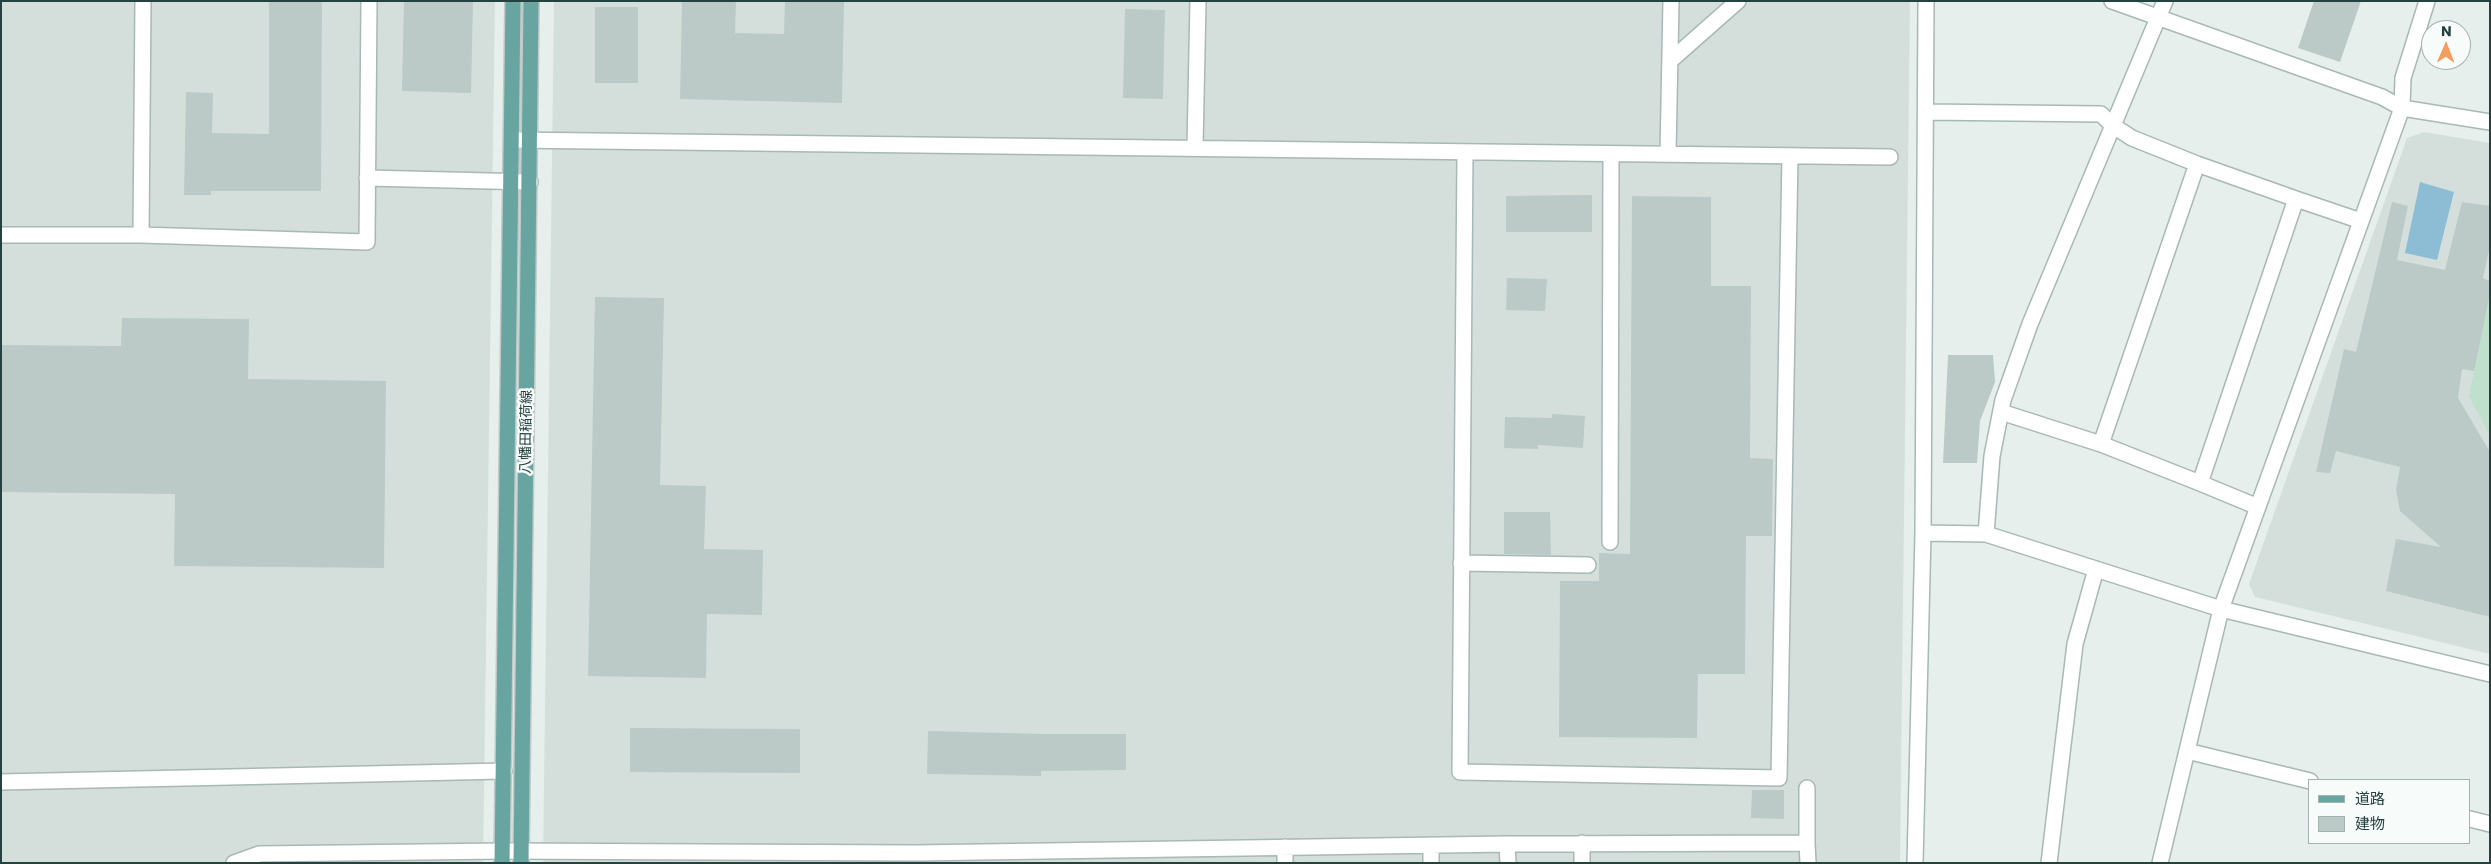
<!DOCTYPE html>
<meta charset="utf-8">
<style>
body{margin:0}
#map{position:relative;width:2491px;height:864px;overflow:hidden;background:#e6efec;font-family:Poppins,"Noto Sans JP",sans-serif}
canvas{display:block}
.frame{position:absolute;inset:0;border:2px solid #24423f;pointer-events:none}
.legend{position:absolute;left:2308px;top:779px;width:162px;height:65px;box-sizing:border-box;background:#f7fbfa;border:1px solid #a3b1af;margin:0;padding:6px 9px;list-style:none;font-size:15px;color:#24423f}
.legend li{display:flex;align-items:center;gap:10px;height:25px}
.legend b{width:25px;border:1px solid #a3b1af}
.north{position:absolute;left:2421px;top:20px;width:50px;height:50px;box-sizing:border-box;background:#f7fbfa;border:1px solid #a3b1af;border-radius:50%;rotate:1deg;font-size:14px;font-weight:700;line-height:20px;text-align:center;color:#24423f}
.north::after{content:'';display:block;margin:auto;width:18px;height:22px;background:#f59d5e;clip-path:polygon(50% 0,100% 100%,50% 72%,0 100%)}
</style>
<div id="map">
<canvas width="2491" height="864"></canvas>
<div class="frame"></div>
<ul class="legend">
<li><b style="height:6px;background:#69a5a0"></b>道路</li>
<li><b style="height:14px;background:#bbcac6"></b>建物</li>
</ul>
<div class="north">N</div>
</div>
<script>
const c = document.querySelector('canvas').getContext('2d');
c.lineJoin = 'round';
function paint(path, color) {
  c.fillStyle = color;
  c.fill(path, 'evenodd');
}
function shape(rows) {
  const path = new Path2D();
  for (const r of rows) {
    path.moveTo(r[0], r[1]);
    for (let i = 2; i < r.length; i += 2) path.lineTo(r[i], r[i + 1]);
  }
  return path;
}
function stroke(path, color, width, dash) {
  c.strokeStyle = color;
  c.lineWidth = width;
  c.lineCap = dash ? 'butt' : 'round';
  c.setLineDash(dash || []);
  c.stroke(path);
}
function drawText(font, color, halo, rows, align = 'center') {
  c.font = font + ' Poppins,"Noto Sans JP",sans-serif';
  c.lineWidth = 5;
  c.setLineDash([]);
  c.textBaseline = 'middle';
  c.strokeStyle = halo;
  c.fillStyle = color;
  for (const [text, x, y, turn = 0] of rows) {
    c.save();
    c.translate(x, y);
    c.rotate((+turn || 0) * Math.PI / 180);
    c.textAlign = isNaN(turn) ? turn : align;
    if (halo) c.strokeText(text, 0, 0);
    c.fillText(text, 0, 0);
    c.restore();
  }
}
const built = shape([
 [1,1,495,1,483,863,1,863],
 [554,1,1910,1,1900,863,543,863],
 [2424,132,2490,143,2490,654,2255,597,2249,584,2407,138]
]);
const green = shape([
 [2490,292,2490,436,2469,396]
]);
const water = shape([
 [2420,182,2454,192,2437,260,2405,253]
]);
const building = shape([
 [269,1,322,1,321,191,211,191,211,195,184,195,186,92,213,93,212,133,269,134],
 [404,1,473,1,471,93,402,91],
 [682,1,736,1,735,33,784,34,785,1,844,1,842,103,680,99],
 [2314,1,2361,1,2340,62,2298,48],
 [595,7,638,7,638,83,595,83],
 [1125,9,1165,10,1163,99,1123,98],
 [1592,195,1592,232,1506,232,1506,196],
 [1632,196,1711,197,1711,286,1751,286,1750,458,1773,459,1772,536,1746,536,1745,674,1698,674,1697,738,1559,737,1560,581,1599,581,1599,553,1630,554],
 [2392,202,2408,206,2397,260,2445,270,2462,202,2490,206,2490,246,2483,278,2490,281,2490,293,2474,371,2462,369,2458,398,2490,452,2490,617,2386,591,2396,539,2441,547,2400,511,2396,490,2400,467,2336,451,2330,473,2316,472,2344,349,2356,352],
 [1507,278,1547,279,1545,311,1506,310],
 [595,297,664,298,660,485,706,486,704,549,763,550,762,615,707,614,706,678,588,676],
 [122,318,249,319,248,379,386,381,384,568,174,566,175,494,1,492,1,345,121,346],
 [1948,355,1993,355,1995,382,1980,421,1977,463,1943,463],
 [1552,414,1585,416,1583,448,1538,445,1538,449,1504,448,1505,417,1552,418],
 [1504,512,1550,512,1551,555,1504,554],
 [630,728,800,729,800,773,630,772],
 [928,731,1041,734,1126,734,1126,770,1041,771,1041,776,927,774],
 [1752,790,1784,790,1784,819,1751,818]
]);
const minor = shape([
 [2112,1,2382,97,2402,108,2490,122],
 [1670,61,1738,1],
 [1926,112,2101,114,2112,125,2132,138,2197,164,2101,444,2001,412],
 [512,140,1890,157],
 [1195,147,1198,1],
 [1465,152,1460,772,1779,778,1790,156],
 [1668,154,1671,1],
 [367,178,530,182],
 [2296,199,2361,221],
 [1,235,141,235,367,242,369,1],
 [141,235,143,1],
 [2101,444,2200,483,2296,199,2197,164],
 [2200,483,2258,507],
 [1923,533,1986,534,2221,609,2490,674],
 [1986,534,1992,456,2003,400,2030,324,2165,1],
 [1610,542,1611,154],
 [1461,563,1588,565],
 [2187,751,2310,781],
 [1,782,504,771],
 [2470,819,2490,824],
 [1582,843,1582,863],
 [1807,843,1808,863],
 [1507,844,1807,843,1807,788],
 [1431,845,1431,863],
 [1285,847,1285,863],
 [234,863,259,854,502,851,915,853,1507,844,1508,863],
 [1915,863,1923,533,1926,1],
 [2049,863,2075,644,2096,569],
 [2160,863,2221,609,2402,108,2403,78,2427,1]
]);
const major = shape([
 [502,863,513,1],
 [521,863,531,1]
]);
const streetNames = [
 ["八幡田稲荷線",527,432,-89]
];
paint(built, '#d4dfdc');
paint(green, '#bfe0cd');
paint(water, '#8dbdd4');
paint(building, '#bbcac6');
stroke(minor, '#a8b8b5', 18);
stroke(major, '#c2cac9', 18);
stroke(minor, '#fff', 15);
stroke(major, '#69a5a0', 15);
drawText('14px', '#24423f', '#f7fbfa', streetNames);
</script>
